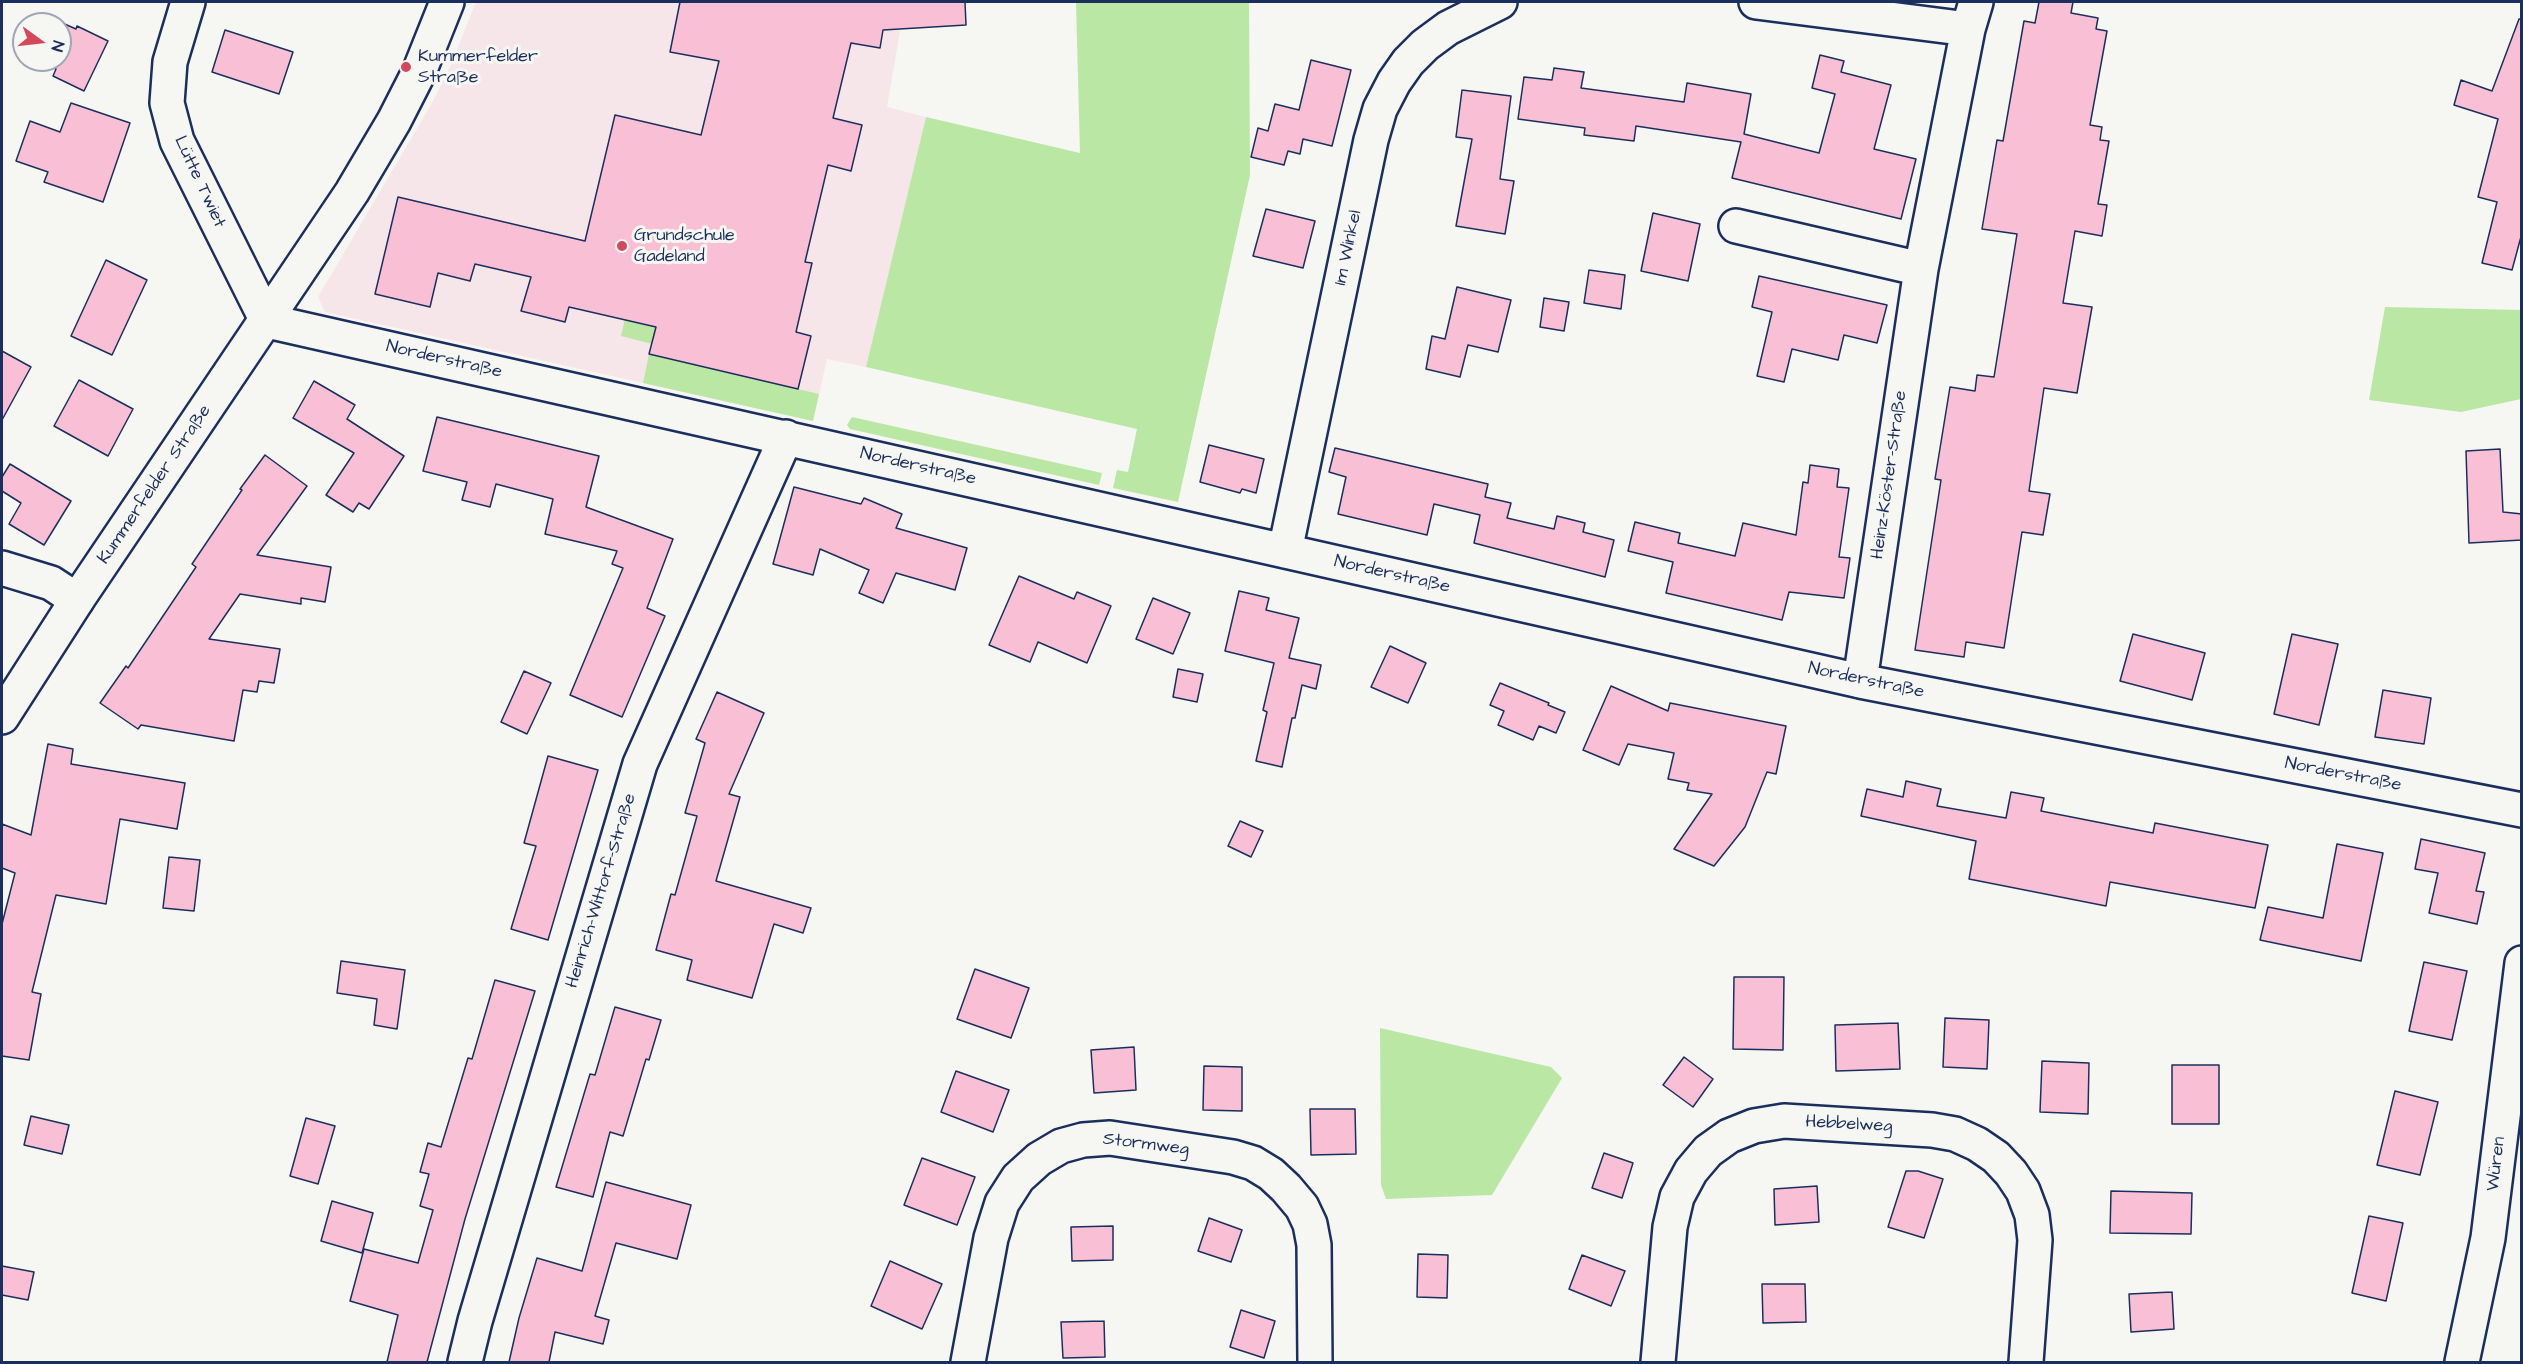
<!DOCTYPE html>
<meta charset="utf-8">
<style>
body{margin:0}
#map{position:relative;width:2523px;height:1364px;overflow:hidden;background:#f6f6f2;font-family:"Architects Daughter",sans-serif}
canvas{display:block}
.frame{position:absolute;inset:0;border:3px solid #1b2f5e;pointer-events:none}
.north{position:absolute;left:12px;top:12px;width:60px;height:60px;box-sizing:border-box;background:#f6f6f2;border:2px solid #9ea6b7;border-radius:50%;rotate:105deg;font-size:16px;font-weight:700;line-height:24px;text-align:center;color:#1b2f5e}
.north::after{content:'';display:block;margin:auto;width:21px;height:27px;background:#d1495b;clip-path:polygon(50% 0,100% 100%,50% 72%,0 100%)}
</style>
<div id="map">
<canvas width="2523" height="1364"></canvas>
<div class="frame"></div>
<div class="north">N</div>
</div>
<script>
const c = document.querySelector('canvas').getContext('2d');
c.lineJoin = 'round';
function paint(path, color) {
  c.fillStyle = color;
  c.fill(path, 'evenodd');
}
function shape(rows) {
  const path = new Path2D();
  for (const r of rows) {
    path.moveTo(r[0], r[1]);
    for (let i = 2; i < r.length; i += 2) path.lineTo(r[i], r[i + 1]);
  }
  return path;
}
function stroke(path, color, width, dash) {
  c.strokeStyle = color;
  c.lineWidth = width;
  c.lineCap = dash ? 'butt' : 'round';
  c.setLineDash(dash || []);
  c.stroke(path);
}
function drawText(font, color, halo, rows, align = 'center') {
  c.font = font + ' "Architects Daughter",sans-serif';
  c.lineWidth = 6;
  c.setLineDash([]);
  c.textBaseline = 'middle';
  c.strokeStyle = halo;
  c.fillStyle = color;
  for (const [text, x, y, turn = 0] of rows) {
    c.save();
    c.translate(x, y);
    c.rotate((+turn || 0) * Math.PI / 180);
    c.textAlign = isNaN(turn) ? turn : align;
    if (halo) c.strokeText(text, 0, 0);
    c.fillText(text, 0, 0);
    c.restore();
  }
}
const built = shape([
 [476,2,905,2,887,107,926,117,866,367,827,359,813,421,325,312,318,297,432,103,450,67]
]);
const green = shape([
 [1076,2,1249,2,1250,175,1178,502,1113,488,1117,470,1128,472,1137,429,866,367,926,117,1080,153],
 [676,243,652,344,621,336,638,262],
 [2385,307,2521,310,2521,399,2461,412,2369,400],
 [649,354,819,394,813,421,643,383],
 [852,417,1102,473,1099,485,850,429,847,425],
 [1380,1028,1551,1067,1562,1078,1492,1195,1386,1199,1381,1185]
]);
const building = shape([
 [680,2,965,2,966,25,883,30,880,48,851,43,833,118,862,125,851,171,828,165,805,262,812,263,796,332,811,336,798,389,649,354,656,327,569,307,565,322,521,311,531,277,475,264,470,281,438,273,430,307,375,294,398,197,585,241,615,115,701,135,719,61,670,52,680,2],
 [2039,2,2073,2,2071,13,2098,18,2096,29,2107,31,2090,125,2102,127,2100,140,2109,141,2098,204,2107,205,2102,236,2075,231,2063,303,2092,307,2077,393,2044,388,2029,491,2050,494,2043,535,2022,532,2004,648,1966,642,1964,657,1915,650,1941,480,1935,479,1950,387,1975,391,1977,375,1994,377,2017,234,1982,229,1997,140,2003,141,2024,21,2035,23,2039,2],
 [2519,19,2522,19,2522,233,2512,270,2482,263,2497,202,2478,197,2498,119,2454,105,2461,80,2492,91,2519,19],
 [60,22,76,29,77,26,108,41,84,91,53,76,56,69,40,61,60,60,60,22],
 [225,30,293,52,279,94,212,72,225,30],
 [1820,55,1844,61,1841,72,1891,85,1874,149,1916,159,1901,219,1732,178,1741,142,1636,126,1634,141,1584,135,1585,128,1518,119,1524,77,1552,80,1554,68,1584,72,1581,88,1684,102,1687,83,1751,94,1744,134,1819,153,1835,94,1812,88,1820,55],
 [1311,60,1351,70,1332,146,1303,139,1300,154,1288,151,1284,165,1251,157,1258,128,1268,131,1275,104,1299,110,1311,60],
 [1462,90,1511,96,1500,179,1514,181,1505,234,1456,226,1472,139,1456,137,1462,90],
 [71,103,130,123,103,202,44,182,48,172,16,161,30,121,60,132,71,103],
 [1266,209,1315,221,1303,268,1253,256,1266,209],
 [1653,213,1700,224,1688,281,1641,271,1653,213],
 [106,260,147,280,112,355,71,336,106,260],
 [1589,270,1625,275,1621,309,1584,303,1589,270],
 [1759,276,1887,305,1877,343,1844,335,1838,360,1792,349,1784,382,1757,376,1772,312,1752,307,1759,276],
 [1457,287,1511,300,1498,352,1468,345,1460,377,1426,369,1432,336,1445,339,1457,287],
 [1544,298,1569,302,1564,331,1540,327,1544,298],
 [2,351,31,367,2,420,2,351],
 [79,380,133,409,108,456,54,426,79,380],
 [314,381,355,405,347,419,404,456,369,509,359,503,353,512,326,495,354,453,293,418,314,381],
 [437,417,599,456,586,507,673,539,647,608,665,616,622,717,570,695,623,568,612,564,617,551,545,534,553,499,496,484,490,507,462,500,467,482,423,471,437,417],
 [1209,445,1264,459,1256,493,1242,489,1240,493,1200,482,1209,445],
 [1335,448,1488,484,1485,497,1511,503,1507,518,1554,529,1557,516,1585,523,1583,532,1614,540,1605,577,1474,543,1480,515,1434,504,1427,535,1338,514,1346,477,1329,472,1335,448],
 [2500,449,2503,512,2522,514,2522,540,2469,543,2466,451,2500,449],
 [265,455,307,486,257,555,331,567,325,602,301,598,301,604,240,594,209,639,280,649,274,683,259,681,257,692,243,690,234,741,141,725,138,729,100,703,126,666,128,668,196,567,192,564,242,490,240,489,265,455],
 [10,464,71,501,44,545,9,524,21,503,2,491,2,477,10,464],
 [1810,465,1839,469,1837,487,1849,488,1839,557,1850,558,1844,598,1789,592,1782,620,1666,593,1673,562,1628,551,1635,522,1680,533,1678,543,1735,556,1743,523,1796,535,1803,482,1808,483,1810,465],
 [794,487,861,504,864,498,902,514,896,528,967,548,955,590,896,573,883,603,859,593,869,570,820,549,813,575,773,564,794,487],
 [1019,576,1074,599,1077,592,1111,606,1087,663,1038,642,1030,662,989,645,1019,576],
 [1239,591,1269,598,1266,610,1299,618,1289,658,1321,665,1316,689,1302,685,1295,718,1292,718,1282,767,1256,761,1267,712,1263,710,1274,663,1225,651,1239,591],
 [1153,598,1190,613,1173,654,1136,639,1153,598],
 [2133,634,2205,653,2192,700,2120,681,2133,634],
 [2292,634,2338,644,2319,725,2274,714,2292,634],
 [1390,646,1426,663,1408,703,1371,687,1390,646],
 [1178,669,1203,674,1197,702,1173,697,1178,669],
 [524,671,551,683,527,734,501,722,524,671],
 [1500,683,1549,703,1548,705,1565,712,1556,733,1539,726,1533,740,1498,725,1504,711,1490,705,1500,683],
 [1611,686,1668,711,1670,703,1786,726,1776,774,1767,772,1745,827,1714,866,1674,849,1712,794,1687,790,1689,783,1668,779,1674,753,1628,744,1619,765,1583,750,1611,686],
 [2383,690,2431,698,2424,744,2375,737,2383,690],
 [717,692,764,713,729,794,740,797,716,881,811,908,803,933,774,924,752,998,687,980,692,960,656,950,671,894,675,895,697,816,685,813,705,743,696,739,717,692],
 [48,744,73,749,71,764,185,783,177,829,120,819,106,904,56,895,32,992,41,994,29,1060,2,1056,2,924,15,873,2,868,2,824,31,835,48,744],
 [548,756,598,770,548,940,511,929,536,846,524,843,548,756],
 [1906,781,1941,789,1937,806,2006,818,2011,792,2044,798,2041,811,2153,833,2155,823,2268,845,2255,908,2110,882,2106,906,1969,879,1976,841,1861,816,1867,789,1903,797,1906,781],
 [1240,821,1263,831,1251,857,1228,846,1240,821],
 [2421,839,2485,853,2476,891,2484,892,2477,924,2429,913,2438,873,2415,869,2421,839],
 [2337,844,2383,853,2361,961,2260,940,2268,907,2323,918,2337,844],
 [169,857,200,860,194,911,163,908,169,857],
 [341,961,405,970,397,1029,374,1025,377,999,337,993,341,961],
 [2424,962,2467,971,2452,1040,2409,1031,2424,962],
 [975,969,1029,988,1011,1038,957,1019,975,969],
 [1734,977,1784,977,1783,1050,1733,1049,1734,977],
 [495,980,535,991,465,1219,427,1362,387,1362,398,1315,350,1301,364,1249,418,1263,433,1210,420,1206,429,1174,420,1172,428,1143,441,1147,468,1058,472,1059,495,980],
 [615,1007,661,1020,649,1060,646,1059,623,1136,610,1132,593,1197,556,1187,590,1074,595,1075,615,1007],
 [1945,1018,1989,1020,1987,1069,1943,1067,1945,1018],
 [1898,1023,1900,1069,1836,1071,1835,1025,1898,1023],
 [1134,1047,1136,1090,1094,1093,1091,1050,1134,1047],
 [1684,1057,1713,1079,1693,1107,1663,1085,1684,1057],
 [2042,1061,2089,1063,2088,1114,2040,1112,2042,1061],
 [2172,1065,2219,1065,2219,1124,2172,1124,2172,1065],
 [1204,1066,1242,1067,1242,1111,1203,1110,1204,1066],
 [956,1071,1009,1090,993,1132,941,1112,956,1071],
 [2395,1091,2438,1102,2420,1175,2377,1165,2395,1091],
 [1310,1109,1355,1109,1356,1154,1311,1155,1310,1109],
 [31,1116,69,1125,62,1154,24,1145,31,1116],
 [306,1118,335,1126,318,1184,290,1176,306,1118],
 [1604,1153,1633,1163,1622,1198,1592,1188,1604,1153],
 [922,1158,975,1177,957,1225,904,1205,922,1158],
 [1906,1171,1918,1171,1943,1179,1924,1238,1888,1227,1906,1171],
 [606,1182,691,1205,677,1259,616,1243,595,1316,609,1320,603,1344,555,1332,549,1362,509,1362,519,1318,537,1258,582,1271,606,1182],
 [1817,1186,1819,1222,1775,1225,1774,1189,1817,1186],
 [2111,1191,2192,1193,2191,1234,2110,1233,2111,1191],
 [332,1201,373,1213,362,1253,321,1241,332,1201],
 [2369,1216,2403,1223,2386,1301,2352,1293,2369,1216],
 [1209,1218,1242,1230,1231,1262,1198,1251,1209,1218],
 [1113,1226,1113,1260,1072,1261,1071,1227,1113,1226],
 [1418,1254,1448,1255,1447,1298,1417,1297,1418,1254],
 [1582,1255,1625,1271,1611,1306,1569,1289,1582,1255],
 [890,1261,942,1284,922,1329,871,1306,890,1261],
 [2,1266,34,1272,28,1300,2,1295,2,1266],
 [1762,1284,1805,1284,1806,1322,1763,1323,1762,1284],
 [2172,1292,2174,1329,2131,1332,2129,1294,2172,1292],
 [1241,1310,1275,1321,1264,1358,1230,1347,1241,1310],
 [1104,1321,1105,1357,1063,1358,1061,1322,1104,1321]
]);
const minor = shape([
 [188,2,170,62,167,103,177,141,267,321,1860,681,2522,810],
 [1756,2,1968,29],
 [1736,226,1921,269],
 [1285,551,1371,140,1380,109,1394,82,1408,62,1425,45,1448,28,1500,2],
 [2,568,51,583,77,600],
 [1860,681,1921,269,1968,29,1976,2],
 [465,1362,475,1321,640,764,786,437],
 [968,1362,991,1238,1002,1203,1018,1178,1039,1159,1061,1146,1083,1140,1110,1138,1233,1157,1253,1163,1271,1174,1286,1188,1302,1207,1310,1224,1314,1245,1315,1362],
 [1658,1362,1670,1227,1677,1197,1691,1171,1708,1151,1729,1136,1754,1126,1784,1121,1932,1130,1955,1134,1977,1144,1996,1157,2011,1173,2023,1191,2032,1215,2035,1240,2026,1362],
 [2462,1362,2488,1238,2522,963]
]);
const tertiary = shape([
 [2,717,77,600,352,192,394,121,419,72,447,2]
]);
const markers = [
 [406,67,6,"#d1495b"],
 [622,246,6,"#d1495b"]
];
const poiNames = [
 ["Kummerfelder",418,57],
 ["Straße",418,78],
 ["Grundschule",634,236],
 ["Gadeland",634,257]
];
const streetNames = [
 ["Lütte Twiet",199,182,65],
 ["Im Winkel",1349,248,-78],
 ["Norderstraße",444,360,13],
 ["Norderstraße",918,467,13],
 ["Heinz-Köster-Straße",1890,475,-82],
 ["Kummerfelder Straße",155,485,-56],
 ["Norderstraße",1392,575,13],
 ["Norderstraße",1866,681,12],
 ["Norderstraße",2343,775,11],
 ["Heinrich-Wittorf-Straße",602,891,-73],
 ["Hebbelweg",1849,1125,3],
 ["Stormweg",1146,1145,7],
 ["Würen",2497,1164,-83]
];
paint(built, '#f7e6e9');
paint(green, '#bae7a4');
paint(building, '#f9c0d5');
stroke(building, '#1b2f5e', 1.5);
stroke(minor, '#1b2f5e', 38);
stroke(tertiary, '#1b2f5e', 38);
stroke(minor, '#f6f6f2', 33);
stroke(tertiary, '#f6f6f2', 33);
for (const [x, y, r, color] of markers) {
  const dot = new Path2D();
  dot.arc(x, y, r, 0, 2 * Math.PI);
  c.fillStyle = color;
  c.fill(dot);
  stroke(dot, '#f6f6f2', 2);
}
drawText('18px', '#1b2f5e', '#f6f6f2', poiNames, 'left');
drawText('18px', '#1b2f5e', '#f6f6f2', streetNames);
</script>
